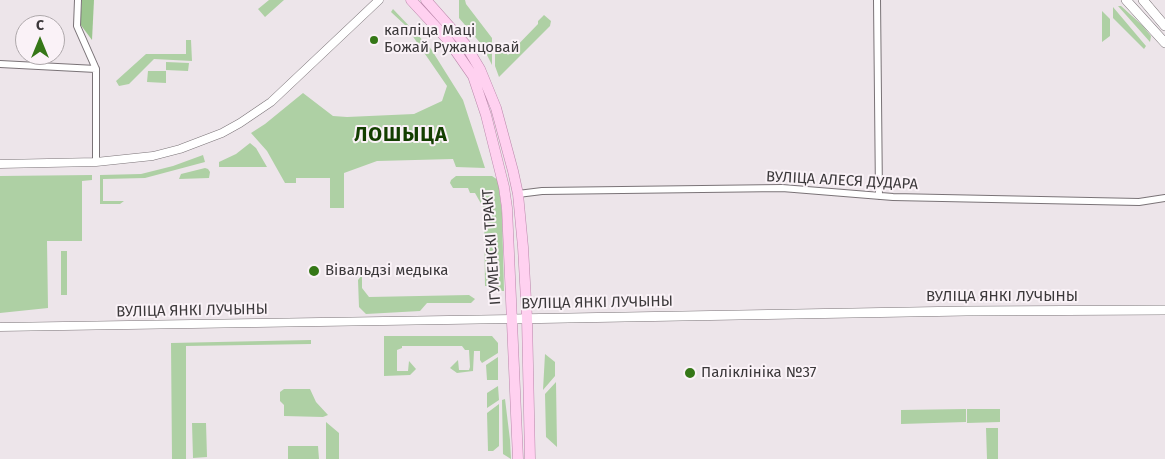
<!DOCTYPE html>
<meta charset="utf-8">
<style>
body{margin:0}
#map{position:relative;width:1165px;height:459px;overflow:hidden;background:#ede5ea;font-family:"Fira Sans",sans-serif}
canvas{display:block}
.north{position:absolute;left:15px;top:15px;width:50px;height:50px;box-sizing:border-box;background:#faf2f7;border:1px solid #aea8ab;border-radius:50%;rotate:0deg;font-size:14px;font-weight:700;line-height:20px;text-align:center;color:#3b383a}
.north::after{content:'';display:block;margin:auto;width:18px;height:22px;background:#357717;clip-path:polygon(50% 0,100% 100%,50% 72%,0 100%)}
</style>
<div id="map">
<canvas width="1165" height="459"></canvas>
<div class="north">С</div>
</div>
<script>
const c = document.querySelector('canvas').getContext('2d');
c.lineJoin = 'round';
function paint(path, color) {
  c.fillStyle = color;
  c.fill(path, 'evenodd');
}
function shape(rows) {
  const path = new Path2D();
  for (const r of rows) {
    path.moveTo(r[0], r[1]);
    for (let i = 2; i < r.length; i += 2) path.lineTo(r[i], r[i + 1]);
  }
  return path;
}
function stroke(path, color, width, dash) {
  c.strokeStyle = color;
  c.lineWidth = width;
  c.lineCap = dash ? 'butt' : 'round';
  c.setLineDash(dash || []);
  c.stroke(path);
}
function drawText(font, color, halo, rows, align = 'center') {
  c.font = font + ' "Fira Sans",sans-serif';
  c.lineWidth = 4;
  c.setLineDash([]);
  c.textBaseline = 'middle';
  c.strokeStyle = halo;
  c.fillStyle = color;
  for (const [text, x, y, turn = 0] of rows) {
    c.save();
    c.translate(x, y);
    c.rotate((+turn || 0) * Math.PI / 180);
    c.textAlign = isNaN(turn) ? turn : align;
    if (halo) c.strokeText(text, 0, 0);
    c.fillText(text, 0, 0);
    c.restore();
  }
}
const green = shape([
 [269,0,284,0,265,17,258,9],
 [459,0,465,0,466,4,492,38,492,65,482,45,459,18],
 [1118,6,1121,6,1142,25,1151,36,1150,42],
 [1113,7,1146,46,1144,49,1113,18],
 [393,9,431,49,463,100,485,168,456,167,453,159,377,161,344,173,344,208,330,208,330,178,296,178,296,183,285,183,267,151,251,133,265,124,303,93,333,116,347,117,414,114,442,101,447,86,405,25,391,12],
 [1102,11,1110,19,1110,36,1102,42],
 [544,15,551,21,550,26,499,77,495,66,495,51,500,46,508,55,538,24,538,21],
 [186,40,191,40,192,61,154,59,129,84,119,86,116,81,146,54,186,54],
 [166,62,189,63,188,71,166,70],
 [148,71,166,71,166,83,147,82],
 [250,143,256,148,267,167,219,167,219,162,236,154],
 [203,155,205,162,145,178,103,179,103,201,124,201,120,204,100,204,100,175,141,174,173,166],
 [205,168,208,169,210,172,209,178,179,179,181,174],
 [92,175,92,180,82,181,82,241,47,241,48,308,0,313,0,176],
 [456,176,492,176,498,180,502,213,504,291,499,291,497,286,485,286,484,209,475,193,470,193,468,188,453,188,450,183,451,180],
 [61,251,67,251,67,295,61,295],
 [362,275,362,288,369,297,469,295,475,299,471,303,427,303,420,311,366,314,359,307,358,280],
 [384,336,492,336,498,343,498,353,482,363,480,360,480,351,474,351,473,371,457,373,450,368,458,360,459,370,469,370,470,367,469,350,465,350,462,346,402,346,402,348,397,350,397,371,408,371,409,361,416,369,410,375,384,376],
 [311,340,311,344,186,346,186,459,172,459,171,343],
 [545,354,555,362,555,376,543,390],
 [498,357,498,380,487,380,486,365],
 [556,382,557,447,546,437,545,394],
 [498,386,499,400,487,408,487,393],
 [284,389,310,389,316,402,328,415,323,417,284,416,284,405,280,401,280,392],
 [505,399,510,440,511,459,503,454,502,400],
 [499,404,499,446,493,451,488,451,487,413],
 [966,409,966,422,901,424,901,410],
 [967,409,1000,409,1000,422,967,423],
 [326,422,339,433,339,459,326,459],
 [192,423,206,423,207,457,193,458],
 [986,428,998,428,998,459,987,459],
 [288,446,318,446,319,459,288,459]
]);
const forest = shape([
 [82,0,94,0,92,40,80,24]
]);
const minor = shape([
 [78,0,77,26,96,69,96,162],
 [877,0,879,196],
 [0,64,96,69],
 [518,194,542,191,782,188,893,197,1139,202,1165,198]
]);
const tertiary = shape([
 [0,164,96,162,153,156,180,149,222,133,240,123,271,102,379,0],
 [0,327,512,319]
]);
const secondary = shape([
 [1126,0,1165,43],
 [1143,0,1165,26],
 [512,319,966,311,1165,310]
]);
const primary = shape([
 [411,0,448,40,473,76,486,115,504,187,507,208,518,459],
 [426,0,465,44,480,69,496,108,513,171,518,194,523,247,527,318,530,459]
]);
const markers = [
 [374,40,5,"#357717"],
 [314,271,6,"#357717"],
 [690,373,6,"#357717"]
];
const poiNames = [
 ["капліца Маці",384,31],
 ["Божай Ружанцовай",384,48],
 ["Вівальдзі медыка",325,271],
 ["Паліклініка №37",701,373]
];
const streetNames = [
 ["ВУЛІЦА АЛЕСЯ ДУДАРА",842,181,3],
 ["ІГУМЕНСКІ ТРАКТ",492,247,-94],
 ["ВУЛІЦА ЯНКІ ЛУЧЫНЫ",1002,297],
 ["ВУЛІЦА ЯНКІ ЛУЧЫНЫ",597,303,-1],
 ["ВУЛІЦА ЯНКІ ЛУЧЫНЫ",192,311,-1]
];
const districtNames = [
 ["ЛОШЫЦА",401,135]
];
paint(green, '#aed0a4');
paint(forest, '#9bc58e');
stroke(minor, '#7a7377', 8);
stroke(tertiary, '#7a7377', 9);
stroke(secondary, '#7a7377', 10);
stroke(primary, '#ba87aa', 11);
stroke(minor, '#fff', 6);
stroke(tertiary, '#fff', 8);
stroke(secondary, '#fff', 9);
stroke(primary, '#ffd1f0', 10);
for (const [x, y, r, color] of markers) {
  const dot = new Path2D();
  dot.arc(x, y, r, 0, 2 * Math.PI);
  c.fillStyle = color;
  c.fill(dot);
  stroke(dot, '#faf2f7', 2);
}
drawText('15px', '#3b383a', '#faf2f7', poiNames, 'left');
drawText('15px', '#3b383a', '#faf2f7', streetNames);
c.letterSpacing = '1px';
drawText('bold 20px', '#133e00', '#faf2f7', districtNames);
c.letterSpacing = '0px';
</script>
